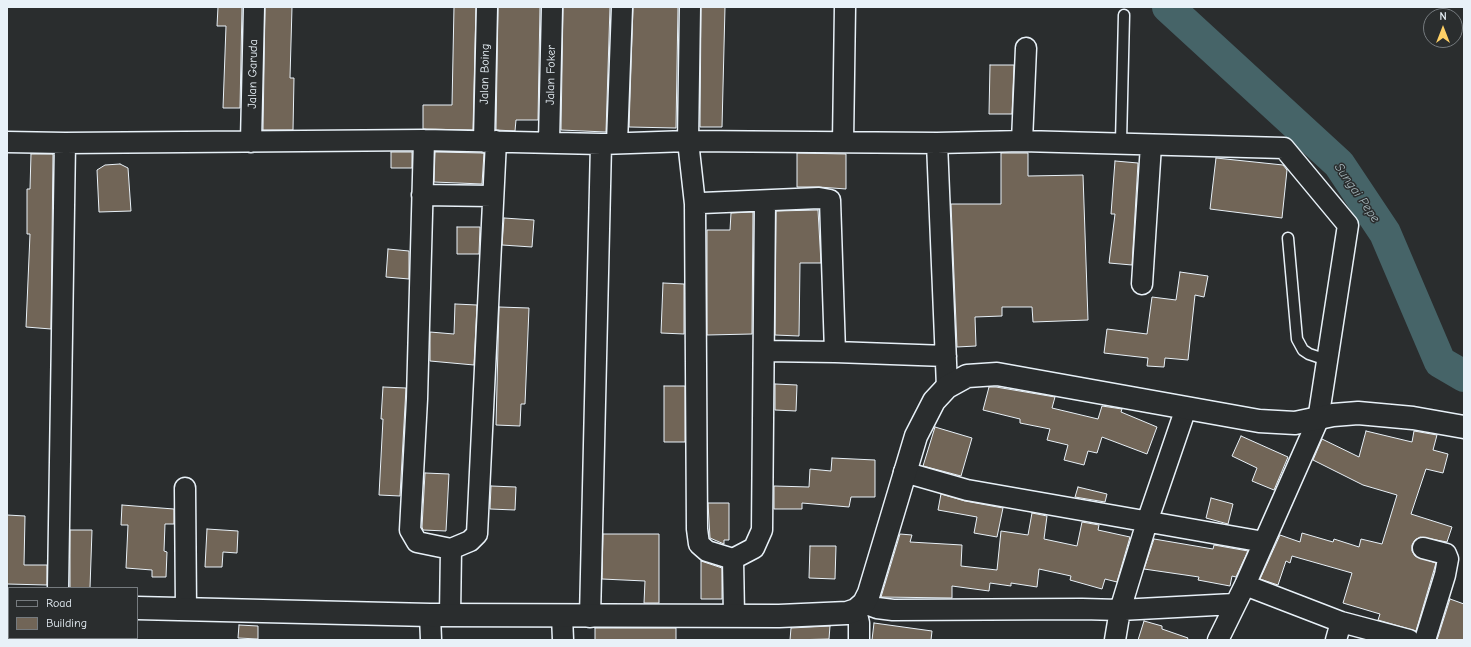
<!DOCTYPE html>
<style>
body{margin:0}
#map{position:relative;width:1471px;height:647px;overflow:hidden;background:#2a2d2e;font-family:"Comic Neue",sans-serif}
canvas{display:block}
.frame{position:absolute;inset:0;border:8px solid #e8f1f8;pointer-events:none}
.legend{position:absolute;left:8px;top:587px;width:130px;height:52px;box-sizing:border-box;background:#2a2d2e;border:1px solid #767b7f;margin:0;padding:5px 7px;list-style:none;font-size:12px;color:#e8f1f8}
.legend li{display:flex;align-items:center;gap:8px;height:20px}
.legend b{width:20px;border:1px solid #767b7f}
.north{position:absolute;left:1423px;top:8px;width:40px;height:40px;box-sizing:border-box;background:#2a2d2e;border:1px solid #767b7f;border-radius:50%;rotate:0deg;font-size:11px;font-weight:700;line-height:16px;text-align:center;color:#e8f1f8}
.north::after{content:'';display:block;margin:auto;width:14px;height:18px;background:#ffd166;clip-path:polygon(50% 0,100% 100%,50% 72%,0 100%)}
</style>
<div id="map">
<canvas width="1471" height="647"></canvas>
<div class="frame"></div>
<ul class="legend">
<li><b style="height:5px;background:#2a2d2e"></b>Road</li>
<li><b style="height:11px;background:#716557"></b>Building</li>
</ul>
<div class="north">N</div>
</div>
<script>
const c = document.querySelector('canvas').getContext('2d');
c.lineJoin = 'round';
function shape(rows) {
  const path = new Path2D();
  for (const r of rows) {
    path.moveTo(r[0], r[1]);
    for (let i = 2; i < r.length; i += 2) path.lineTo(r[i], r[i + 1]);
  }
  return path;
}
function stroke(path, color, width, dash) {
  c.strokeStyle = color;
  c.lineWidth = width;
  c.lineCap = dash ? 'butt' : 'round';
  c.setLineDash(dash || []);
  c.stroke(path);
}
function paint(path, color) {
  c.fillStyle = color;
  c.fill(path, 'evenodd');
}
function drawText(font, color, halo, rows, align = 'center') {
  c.font = font + ' "Comic Neue",sans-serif';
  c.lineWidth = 3;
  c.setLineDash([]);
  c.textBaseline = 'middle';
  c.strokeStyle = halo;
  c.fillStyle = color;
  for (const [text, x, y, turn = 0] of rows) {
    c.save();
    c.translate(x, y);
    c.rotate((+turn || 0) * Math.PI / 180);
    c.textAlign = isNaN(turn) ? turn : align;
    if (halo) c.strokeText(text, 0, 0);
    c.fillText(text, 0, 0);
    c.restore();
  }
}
const river = shape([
 [1168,7,1339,164,1385,233,1440,362,1464,376]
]);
const building = shape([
 [218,7,242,7,240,108,223,108,226,26,217,26,218,7],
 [265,7,292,7,290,78,294,78,293,130,263,130,265,7],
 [454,7,476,7,473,130,423,129,423,105,452,105,454,7],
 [498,7,540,7,538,120,516,120,515,131,496,130,498,7],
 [563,7,610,7,606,132,561,130,563,7],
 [633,7,678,7,676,128,629,127,633,7],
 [701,7,725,7,722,127,700,127,701,7],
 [990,65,1014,65,1012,114,989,114,990,65],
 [391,152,412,152,412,168,391,168,391,152],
 [435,152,484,153,482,184,434,182,435,152],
 [797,153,846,154,846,189,819,187,797,187,797,153],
 [1001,153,1028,153,1028,176,1083,175,1088,320,1033,322,1032,307,1002,307,1002,316,975,317,976,346,957,347,951,204,1001,204,1001,153],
 [31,154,53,154,51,329,26,327,30,234,27,234,27,189,30,189,31,154],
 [1216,158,1283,165,1287,170,1282,218,1210,209,1216,158],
 [1115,161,1138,163,1132,265,1109,263,1115,214,1111,214,1115,161],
 [120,164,128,168,131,211,99,212,97,170,105,165,120,164],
 [818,210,821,263,800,263,799,336,775,335,776,211,818,210],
 [753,212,752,334,707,335,707,230,730,230,731,213,753,212],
 [504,218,534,220,532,247,502,245,504,218],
 [457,227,480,227,479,254,457,254,457,227],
 [388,249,409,251,409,279,386,277,388,249],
 [1180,272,1208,276,1204,297,1195,295,1188,360,1165,358,1164,367,1147,366,1148,358,1104,353,1107,329,1147,334,1152,297,1176,300,1180,272],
 [663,283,684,284,684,334,661,333,663,283],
 [455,304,477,305,474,365,430,361,430,332,454,334,455,304],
 [499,307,529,308,525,404,521,404,520,426,496,425,499,307],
 [775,384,797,385,796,411,775,410,775,384],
 [664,386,685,386,685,442,664,442,664,386],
 [383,387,406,388,400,496,379,495,383,419,381,419,383,387],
 [989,387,996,387,1055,397,1052,408,1098,419,1102,406,1122,409,1121,412,1157,427,1147,454,1102,437,1097,453,1088,451,1084,465,1064,460,1068,445,1047,440,1050,429,1020,423,1020,419,983,410,989,387],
 [935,427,972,438,961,476,923,466,935,427],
 [1366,431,1412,442,1414,431,1437,435,1433,450,1448,454,1443,473,1426,469,1411,514,1452,527,1447,542,1420,537,1415,540,1412,545,1412,551,1415,556,1436,563,1416,631,1378,620,1380,614,1343,603,1352,573,1292,556,1290,563,1286,561,1278,585,1260,579,1280,535,1300,542,1302,533,1333,542,1334,539,1359,547,1361,539,1382,544,1397,495,1363,485,1313,460,1322,439,1359,457,1366,431],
 [1241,436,1288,457,1274,490,1252,481,1257,468,1232,456,1241,436],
 [832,458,875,460,875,497,851,497,849,507,802,503,802,509,774,509,774,486,809,487,810,469,831,471,832,458],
 [425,473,449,474,446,531,423,530,422,527,425,473],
 [491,486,516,487,515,510,490,509,491,486],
 [1078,487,1107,494,1105,502,1075,497,1078,487],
 [941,494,965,501,1003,508,997,537,974,533,977,517,938,510,941,494],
 [1211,498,1233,504,1228,524,1206,518,1211,498],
 [708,503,729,503,729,540,724,540,724,544,710,538,708,503],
 [122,505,174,509,174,524,165,524,164,551,167,552,166,577,152,577,152,570,126,568,128,525,121,525,122,505],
 [1032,513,1047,516,1044,539,1077,546,1082,522,1099,525,1098,530,1130,537,1117,582,1105,579,1102,589,1070,580,1071,576,1039,569,1037,587,1011,583,1011,586,990,583,989,591,952,586,952,598,881,597,900,534,912,535,910,542,962,545,961,566,997,570,1001,531,1028,535,1032,513],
 [7,515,25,516,24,565,47,565,47,585,7,584,7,515],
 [207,529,238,531,237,553,223,552,222,567,205,567,207,529],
 [70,530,92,530,90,588,70,588,70,530],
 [603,534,659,534,659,603,644,603,645,581,602,579,603,534],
 [1154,539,1213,549,1214,545,1248,551,1236,577,1232,576,1230,586,1198,580,1199,577,1144,569,1154,539],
 [810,546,836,546,835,579,809,578,810,546],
 [701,561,722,568,722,599,701,599,701,561],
 [1450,599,1464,604,1464,640,1437,640,1450,599],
 [1144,621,1162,626,1162,629,1188,638,1187,640,1138,640,1144,621],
 [874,623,932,631,931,640,872,640,874,623],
 [239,625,258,626,258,639,238,638,239,625],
 [830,626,829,639,790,640,791,628,830,626],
 [595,628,676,628,676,640,595,640,595,628]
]);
const service = shape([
 [1121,142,1124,15],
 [1288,238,1297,339,1303,350,1309,354,1327,360]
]);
const minor = shape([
 [690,7,688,141,695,204],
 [424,140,417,399,410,530,417,542,451,549],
 [1022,141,1026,48],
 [7,142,65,143,424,140,601,144,688,141,937,143,1022,141,1284,148,1348,225,1318,420,1245,585,1218,640],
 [251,142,254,7],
 [484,142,487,7],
 [549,142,552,7],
 [843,142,845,7],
 [617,143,622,7],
 [937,143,947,387],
 [422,195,492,196],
 [1142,284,1151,145],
 [764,351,835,352,946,356],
 [904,472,967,490,1264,542],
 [185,488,186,609],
 [1423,548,1446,554,1448,559,1445,575,1425,640],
 [733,559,707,551,699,544,697,529,695,204,702,203,819,198,830,200,835,352],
 [1245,585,1341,622,1409,640],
 [58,588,65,143],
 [864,603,877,608,893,610,1082,609,1120,610,1234,604],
 [856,610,859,623,859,640],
 [430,615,431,640],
 [450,615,451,549,470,541,477,534,496,141],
 [562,616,563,640],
 [734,616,733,559,754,548,762,530,765,201],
 [590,617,601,144],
 [72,640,72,638],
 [1115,640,1120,610,1147,522,1186,408],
 [1336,640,1341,622]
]);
const secondary = shape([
 [7,607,9,607],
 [137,608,430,615,779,616,847,613,856,610,864,603,869,593,916,436,934,401,947,387,967,376,997,374,1259,421,1295,423,1333,415,1358,413,1413,418,1464,427]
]);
const streetNames = [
 ["Jalan Garuda",253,74,-89],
 ["Jalan Boing",485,74,-89],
 ["Jalan Foker",551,75,-89]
];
const waterNames = [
 ["Sungai Pepe",1357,193,55]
];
stroke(river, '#466468', 32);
paint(building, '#716557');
stroke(building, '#e8f1f8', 1);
stroke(service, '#e8f1f8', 13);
stroke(minor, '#e8f1f8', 23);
stroke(secondary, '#e8f1f8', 25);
stroke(service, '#2a2d2e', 10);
stroke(minor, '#2a2d2e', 20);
stroke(secondary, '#2a2d2e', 22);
drawText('12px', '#e8f1f8', '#2a2d2e', streetNames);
drawText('italic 13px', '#a7b9be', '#2a2d2e', waterNames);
</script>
